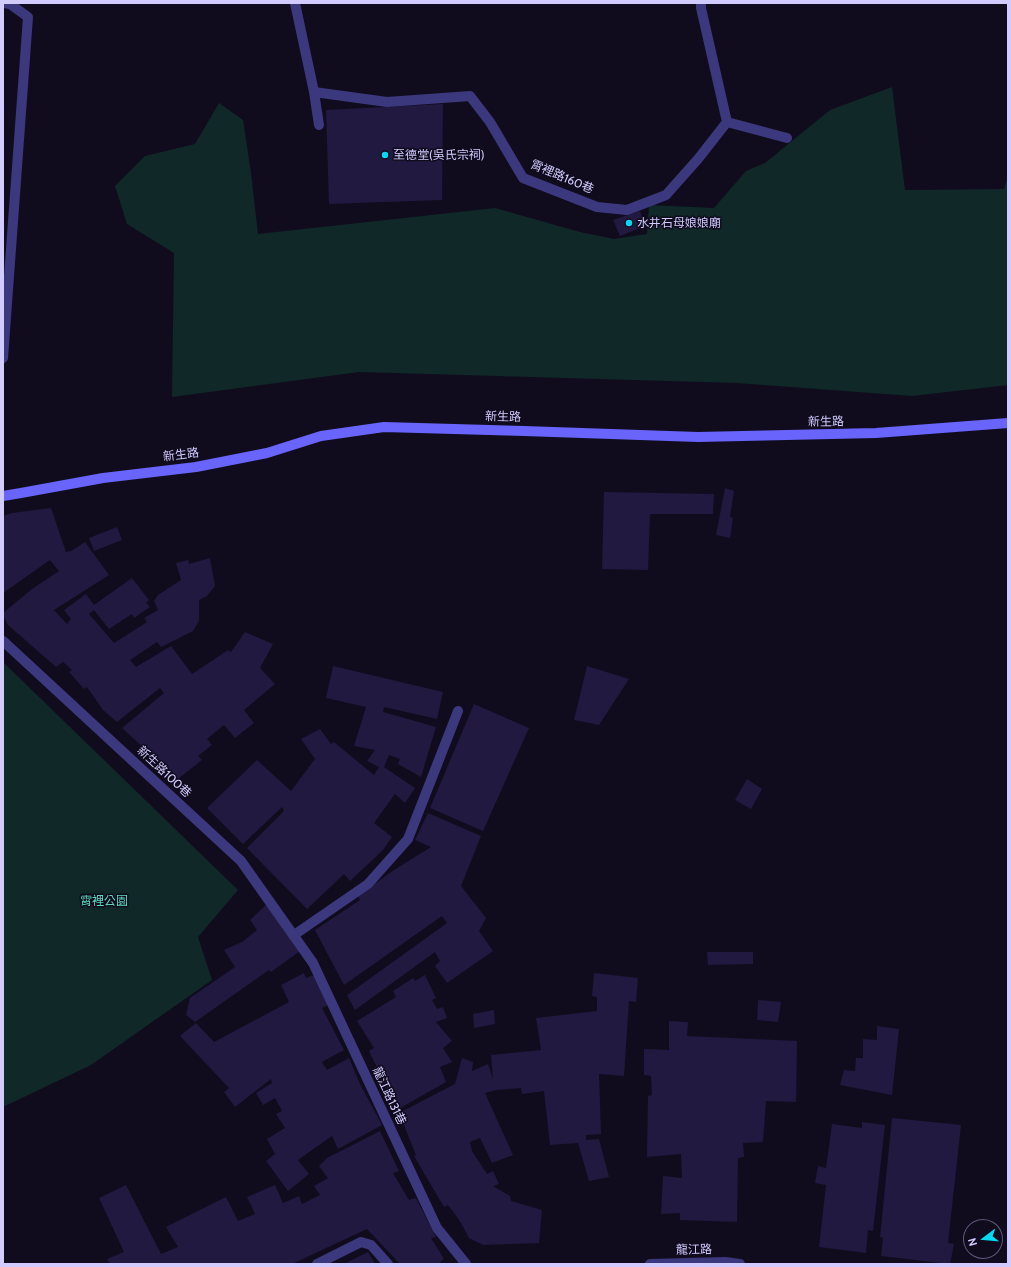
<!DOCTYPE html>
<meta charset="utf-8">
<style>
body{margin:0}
#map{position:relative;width:1011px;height:1267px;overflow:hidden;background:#100c1e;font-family:Cabin,sans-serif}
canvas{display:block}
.frame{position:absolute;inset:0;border:4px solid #d1cbfe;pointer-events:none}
.north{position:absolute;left:963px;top:1219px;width:40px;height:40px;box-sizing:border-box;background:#100c1e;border:1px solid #5d5878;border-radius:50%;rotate:254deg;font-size:11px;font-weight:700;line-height:16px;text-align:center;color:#d1cbfe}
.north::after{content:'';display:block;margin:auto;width:14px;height:18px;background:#04d9f1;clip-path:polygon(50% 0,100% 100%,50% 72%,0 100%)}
</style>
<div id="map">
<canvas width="1011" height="1267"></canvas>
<div class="frame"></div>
<div class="north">N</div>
</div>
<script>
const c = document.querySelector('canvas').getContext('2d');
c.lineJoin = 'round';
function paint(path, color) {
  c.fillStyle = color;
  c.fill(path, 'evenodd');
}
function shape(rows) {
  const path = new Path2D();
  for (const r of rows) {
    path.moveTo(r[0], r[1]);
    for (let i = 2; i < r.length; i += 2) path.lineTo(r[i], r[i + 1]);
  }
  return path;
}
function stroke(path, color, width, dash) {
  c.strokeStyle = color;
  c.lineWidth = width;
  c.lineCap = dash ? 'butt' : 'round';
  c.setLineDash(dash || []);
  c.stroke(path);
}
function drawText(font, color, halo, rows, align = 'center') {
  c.font = font + ' Cabin,"Noto Sans TC",sans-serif';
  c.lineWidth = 3;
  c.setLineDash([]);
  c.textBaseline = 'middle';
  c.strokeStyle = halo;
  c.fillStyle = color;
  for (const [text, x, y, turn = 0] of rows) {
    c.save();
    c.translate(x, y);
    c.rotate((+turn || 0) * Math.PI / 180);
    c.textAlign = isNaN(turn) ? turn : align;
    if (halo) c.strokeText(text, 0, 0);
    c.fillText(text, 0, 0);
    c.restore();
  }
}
const green = shape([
 [892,87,905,190,1004,189,1008,176,1008,385,912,396,737,383,359,372,172,397,174,253,127,224,115,186,145,156,195,144,219,103,243,120,251,173,258,234,495,208,580,232,614,239,647,234,649,205,714,208,746,171,765,163,830,110],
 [3,662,238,890,198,937,212,980,91,1065,3,1107]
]);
const building = shape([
 [443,104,442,200,329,204,326,110],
 [640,211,645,226,620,236,613,220],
 [725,488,734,491,730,517,733,518,730,538,716,535],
 [604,492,714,494,713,514,650,514,648,570,602,569],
 [51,508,66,552,71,551,85,542,109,575,54,610,67,624,71,619,64,610,86,594,94,605,132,578,149,600,146,603,150,607,134,618,132,614,109,629,94,610,89,614,114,643,147,622,144,618,158,610,154,601,158,595,181,580,176,563,188,560,189,564,210,558,215,586,207,596,199,600,199,621,193,631,161,647,157,642,130,660,136,667,171,646,192,674,228,650,231,652,245,632,273,644,260,668,275,684,244,710,254,723,235,738,224,725,207,739,212,745,198,756,202,760,178,779,122,728,164,693,160,688,117,722,103,710,87,687,84,689,69,672,72,670,63,662,56,667,8,625,3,615,3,613,32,589,59,571,50,560,3,593,3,516,12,513],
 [117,527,122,540,94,551,89,538],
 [333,666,443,692,437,719,384,707,383,712,436,727,421,777,398,764,400,759,389,755,384,767,415,788,405,803,395,794,374,823,392,837,383,850,350,881,344,874,307,909,247,848,284,811,282,807,243,844,207,808,257,760,291,791,315,759,301,739,320,729,331,744,334,742,374,775,379,767,367,761,375,750,354,746,366,707,326,698],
 [587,666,629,679,599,725,574,720],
 [474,704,529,728,483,831,430,808],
 [747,779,762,789,751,809,735,800],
 [428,813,481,836,461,886,486,918,479,931,493,951,447,983,435,966,440,961,435,952,355,1010,347,995,447,923,442,916,344,985,315,930,360,900,358,896,394,870,431,847,415,840],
 [271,900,304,948,271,972,269,970,195,1022,186,1015,190,998,235,967,224,950,242,942,257,930,250,920],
 [707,952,753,952,753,964,708,965],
 [304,973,306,978,314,975,330,1004,322,1008,344,1050,322,1062,327,1070,349,1058,360,1084,382,1125,338,1149,332,1136,298,1160,309,1174,288,1191,266,1161,275,1154,267,1139,285,1128,276,1114,282,1111,275,1098,263,1105,256,1093,272,1083,271,1079,235,1107,224,1092,229,1088,180,1036,196,1023,214,1042,289,1002,281,985],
 [594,973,638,978,636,1002,629,1001,624,1076,599,1074,601,1134,586,1135,586,1140,599,1139,609,1177,589,1181,578,1143,550,1145,544,1091,522,1094,521,1088,496,1090,485,1093,513,1155,492,1163,480,1138,470,1142,472,1151,487,1174,493,1171,499,1184,493,1186,510,1196,511,1201,542,1210,539,1243,483,1245,469,1238,460,1221,448,1205,444,1207,414,1156,416,1155,399,1113,455,1084,462,1058,473,1062,472,1071,488,1064,493,1079,491,1055,541,1050,536,1018,597,1011,597,997,592,996],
 [425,975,436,998,432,1000,437,1009,443,1007,447,1018,436,1022,452,1041,443,1048,452,1062,440,1067,446,1082,395,1111,389,1092,369,1051,374,1048,357,1021,396,997,393,991,413,978,415,981],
 [758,1000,781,1002,778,1022,757,1020],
 [494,1010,495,1024,474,1028,473,1014],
 [669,1021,688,1022,687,1036,797,1041,796,1102,766,1101,763,1142,743,1143,744,1157,738,1158,737,1222,680,1220,680,1213,661,1214,663,1176,682,1178,681,1154,647,1157,648,1096,652,1095,651,1076,644,1075,644,1049,669,1050],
 [877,1026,899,1029,892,1095,840,1085,844,1070,855,1071,856,1058,863,1058,863,1039,877,1040],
 [892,1118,961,1125,948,1243,954,1244,950,1264,881,1256,883,1238,880,1237],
 [862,1122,885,1125,873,1231,868,1230,866,1253,819,1247,826,1185,815,1183,818,1166,826,1168,832,1124,862,1128],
 [380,1131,399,1171,393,1173,409,1200,416,1198,436,1237,431,1238,444,1259,438,1264,400,1264,367,1229,292,1264,110,1264,107,1259,124,1252,99,1198,126,1185,161,1254,178,1247,166,1227,226,1197,238,1221,255,1214,247,1197,275,1185,283,1203,299,1196,302,1204,320,1195,314,1186,328,1178,319,1166,327,1158],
 [368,1252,375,1264,344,1264]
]);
const lane = shape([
 [295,3,314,92,387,102,470,96,490,122,523,178,597,207,627,210,666,195,698,159,727,122,701,8,701,3],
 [314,92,319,125],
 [727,122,787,138],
 [3,358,28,17,10,4,4,3],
 [294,935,368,884,408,839,458,711],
 [317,1264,361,1242,371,1245,388,1264]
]);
const street = shape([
 [3,641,241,861,313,963,437,1228,466,1264],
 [650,1264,725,1262,740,1264]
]);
const secondary = shape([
 [3,496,21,493,103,478,196,467,267,453,321,436,384,427,524,431,698,437,876,433,1008,423]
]);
const markers = [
 [385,155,4,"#04d9f1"],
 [629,223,4,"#04d9f1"]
];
const poiNames = [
 ["至德堂(吳氏宗祠)",393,155],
 ["水井石母娘娘廟",637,223]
];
const streetNames = [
 ["霄裡路160巷",562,177,23],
 ["新生路",503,417,1],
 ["新生路",826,422,-1],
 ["新生路",181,455,-7],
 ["新生路100巷",164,772,43],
 ["龍江路131巷",389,1096,65],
 ["龍江路",694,1250,-1]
];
const parkNames = [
 ["霄裡公園",104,901]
];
paint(green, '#102827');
paint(building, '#21193f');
stroke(lane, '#3b387d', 10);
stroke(street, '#3b387d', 10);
stroke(secondary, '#6864fc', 10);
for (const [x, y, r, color] of markers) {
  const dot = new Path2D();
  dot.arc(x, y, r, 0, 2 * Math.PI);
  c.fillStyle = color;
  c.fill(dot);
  stroke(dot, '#100c1e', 1.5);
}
drawText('12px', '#d1cbfe', '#100c1e', poiNames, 'left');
drawText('12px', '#d1cbfe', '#100c1e', streetNames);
drawText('12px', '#59dcbb', '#100c1e', parkNames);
</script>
